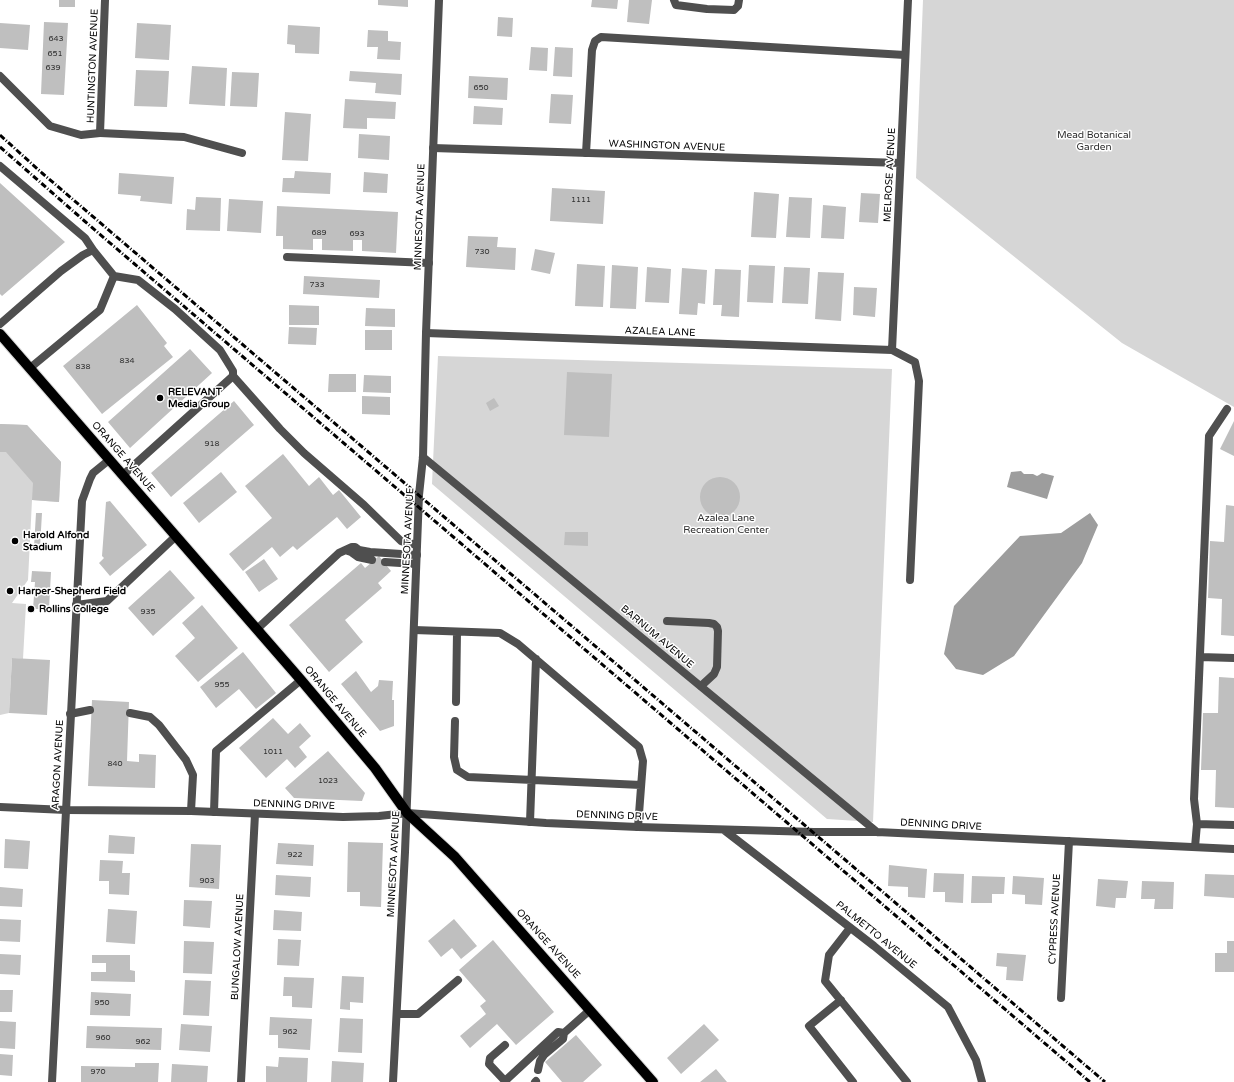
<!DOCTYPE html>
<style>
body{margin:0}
canvas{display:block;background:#fff}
</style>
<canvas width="1234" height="1082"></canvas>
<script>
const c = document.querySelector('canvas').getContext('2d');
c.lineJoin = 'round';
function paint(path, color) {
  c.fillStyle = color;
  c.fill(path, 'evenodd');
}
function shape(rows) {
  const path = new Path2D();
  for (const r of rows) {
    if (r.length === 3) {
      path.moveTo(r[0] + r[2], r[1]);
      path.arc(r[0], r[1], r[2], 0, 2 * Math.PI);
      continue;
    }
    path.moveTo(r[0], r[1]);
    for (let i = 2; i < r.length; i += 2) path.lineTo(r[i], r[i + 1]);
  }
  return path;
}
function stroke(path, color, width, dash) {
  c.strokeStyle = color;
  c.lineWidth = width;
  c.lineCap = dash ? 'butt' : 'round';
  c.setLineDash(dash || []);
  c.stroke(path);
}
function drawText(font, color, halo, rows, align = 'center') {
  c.font = font + ' "Varela Round",sans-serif';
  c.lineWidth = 3;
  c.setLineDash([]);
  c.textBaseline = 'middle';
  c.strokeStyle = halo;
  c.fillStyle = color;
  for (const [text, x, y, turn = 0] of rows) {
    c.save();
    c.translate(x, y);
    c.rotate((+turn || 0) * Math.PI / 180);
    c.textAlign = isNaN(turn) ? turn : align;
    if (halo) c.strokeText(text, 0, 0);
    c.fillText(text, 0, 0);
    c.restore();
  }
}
const green = shape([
 [923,0,1234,0,1234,407,1122,343,916,178],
 [438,356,892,369,873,822,827,819,432,484],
 [0,424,27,425,61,462,59,502,32,500,28,580,12,603,26,604,23,659,12,658,9,713,0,715]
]);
const water = shape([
 [1021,471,1024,474,1033,474,1037,476,1039,475,1042,473,1054,476,1047,499,1007,487,1011,472],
 [1090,513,1098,525,1082,563,1014,656,983,675,956,669,944,654,954,606,1020,536,1061,533]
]);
const building = shape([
 [59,0,75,0,75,7,59,7],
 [378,0,408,0,408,7,378,5],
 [592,0,618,0,617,9,591,7],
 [629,0,652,0,649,24,627,22],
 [498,17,513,18,512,37,497,36],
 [44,22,68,23,64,95,41,94],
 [0,23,30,25,28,50,0,48],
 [137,23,171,25,169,60,135,58],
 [288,25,320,27,319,54,295,53,295,45,287,44],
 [368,30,388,31,388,41,401,42,400,60,377,59,378,47,367,47],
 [531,47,548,48,547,71,529,70],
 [555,47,573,48,572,77,553,76],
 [192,66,227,68,225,106,189,104],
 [136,70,169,71,167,107,134,106],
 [350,71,402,74,401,95,375,93,376,83,349,81],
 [232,72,259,73,257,107,230,106],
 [469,76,508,78,507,100,468,98],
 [551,94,573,95,571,124,549,123],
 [345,99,396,102,395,119,367,118,367,129,343,128],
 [474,106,503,108,502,125,473,124],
 [285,112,311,114,308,161,282,160],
 [359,134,390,136,389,160,358,158],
 [295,171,331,173,330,194,282,192,283,178,294,178],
 [364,172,388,174,387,193,363,192],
 [119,173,174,177,172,204,140,201,141,196,118,194],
 [0,183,65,242,2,296,0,294],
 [552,188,605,191,603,224,550,221],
 [754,192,779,194,776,238,751,237],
 [861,193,880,194,878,223,859,222],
 [196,197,221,198,220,231,186,230,187,209,195,210],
 [789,197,812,198,810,238,786,237],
 [229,199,263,201,261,233,227,231],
 [823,205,846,207,844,239,821,238],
 [277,206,398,212,396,253,362,251,362,240,353,240,353,251,322,250,322,239,313,239,313,250,283,249,283,236,276,236],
 [468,236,498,237,497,247,516,248,515,270,466,267],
 [535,249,555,253,550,274,531,270],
 [577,264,605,266,603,307,575,306],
 [612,265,638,267,636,309,610,308],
 [749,265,775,266,773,303,747,302],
 [647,267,671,269,669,303,645,302],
 [784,267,810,268,808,304,782,303],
 [682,268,707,270,705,304,698,303,697,315,679,314],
 [715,269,741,270,739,317,721,316,722,305,713,305],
 [818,272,844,273,841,321,815,319],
 [304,276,380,280,379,298,303,294],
 [854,287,877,288,875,317,853,315],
 [137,305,167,343,164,346,173,357,102,414,63,366],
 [289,305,319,306,319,325,289,325],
 [366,308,395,309,395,327,365,326],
 [289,327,317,328,316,345,288,344],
 [365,330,392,330,392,350,365,350],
 [190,349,212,373,130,448,108,422],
 [567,372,612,374,609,437,564,435],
 [329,374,356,374,356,392,328,392],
 [364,375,391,376,391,393,363,392],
 [362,396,390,397,390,415,362,414],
 [494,398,499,406,490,411,486,403],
 [234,401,254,425,171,497,151,473],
 [1234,421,1234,456,1220,449],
 [0,424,27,425,61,462,59,502,32,500,33,483,6,452,0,452],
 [283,454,309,486,319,477,333,495,339,490,361,517,347,529,337,517,297,550,293,546,280,557,272,547,243,571,229,554,272,518,245,486],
 [221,472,237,492,199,523,183,503],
 [720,497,20],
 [110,501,147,545,110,576,99,563,104,558,102,556,106,502],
 [1226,505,1234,506,1234,636,1221,635,1222,599,1208,598,1210,541,1224,542],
 [36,513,42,513,40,547,34,547],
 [565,532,588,532,588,546,564,545],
 [379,556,391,571,378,583,382,588,345,620,363,642,329,672,289,625,361,563,365,568],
 [264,559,278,579,259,592,245,572],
 [170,570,195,598,153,636,128,608],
 [32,571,51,572,49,609,33,609,35,582,31,582],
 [202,605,238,648,198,682,175,656,195,638,182,623],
 [243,652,276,693,256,709,239,689,216,708,200,687],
 [12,658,50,660,47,715,9,713],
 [356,671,371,692,378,686,379,680,393,681,392,700,394,700,394,726,380,731,341,684],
 [1219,677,1234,678,1234,808,1215,807,1216,770,1201,770,1203,713,1218,713],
 [92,700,129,702,127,761,139,762,139,754,156,755,155,788,88,786],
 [273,718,288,734,300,723,311,736,299,747,307,757,295,768,287,759,266,778,239,748],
 [328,751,365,793,362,801,294,798,285,788],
 [109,835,135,837,134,854,108,853],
 [5,839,30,841,28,869,4,868],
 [348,842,383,843,381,907,360,906,360,892,347,892],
 [278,843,314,845,313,866,276,864],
 [191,844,221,845,219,889,189,887],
 [100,860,123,861,122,873,130,873,129,895,109,894,109,881,99,881],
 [889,865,927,869,925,898,908,897,908,887,888,886],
 [934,873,964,874,963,903,945,902,945,892,933,892],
 [1205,874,1234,875,1234,898,1204,896],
 [276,875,311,877,310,897,275,895],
 [972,876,1005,877,1004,894,992,894,992,903,971,903],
 [1013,876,1044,878,1042,905,1025,904,1025,895,1012,894],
 [1098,879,1128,881,1126,898,1116,898,1115,908,1096,906],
 [1142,881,1174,882,1173,909,1154,909,1155,899,1141,899],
 [0,887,23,889,22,907,0,906],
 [184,900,212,901,210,928,183,926],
 [108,909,137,911,135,944,106,942],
 [274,910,302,912,301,931,273,930],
 [0,919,21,920,20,942,0,941],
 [454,919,477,946,461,959,452,948,441,957,428,941],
 [278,939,301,940,299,966,277,965],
 [493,940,554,1012,516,1045,497,1024,470,1048,460,1036,486,1014,480,1006,486,1001,459,970],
 [184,941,214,942,212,974,183,973],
 [1227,941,1234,941,1234,972,1215,972,1215,953,1227,953],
 [997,953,1026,955,1023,981,1006,980,1007,967,996,966],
 [0,954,21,955,20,975,0,974],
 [92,955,130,955,130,970,135,971,135,982,91,981,91,972,106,972,106,963,92,963],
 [342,976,364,977,363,1003,350,1002,350,1010,340,1009],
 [284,977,314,978,312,1008,292,1007,292,996,283,996],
 [185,980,211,981,209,1016,183,1015],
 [0,990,13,990,12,1012,0,1012],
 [91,992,131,994,130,1016,90,1015],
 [270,1017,312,1019,310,1050,278,1048,278,1035,269,1035],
 [340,1018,363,1019,362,1053,338,1052],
 [0,1021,16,1022,15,1049,0,1048],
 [181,1024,212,1026,210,1052,179,1050],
 [704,1024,719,1040,681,1074,667,1058],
 [87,1026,162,1028,161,1050,86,1048],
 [576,1035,602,1065,583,1082,562,1082,545,1062],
 [0,1054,13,1055,12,1076,0,1075],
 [279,1057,308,1058,307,1082,266,1082,266,1066,278,1067],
 [332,1061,364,1063,363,1082,331,1082],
 [135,1063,159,1063,158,1082,81,1082,81,1066,135,1067],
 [172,1064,208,1066,207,1082,171,1082],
 [716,1069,727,1082,700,1082]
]);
const service = shape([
 [674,0,676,5,707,9,734,10,738,6,739,0],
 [0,76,50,126,81,135,100,133],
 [586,153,592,50,595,41,601,37,905,55],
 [0,166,85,238,93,250],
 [287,257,429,263],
 [114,276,138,280,175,309,220,350,233,371,233,376,123,475],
 [0,324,61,271,83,255,93,250,114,276,100,310,30,368],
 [233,376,280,429,304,453,364,505,401,541,417,545],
 [345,550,351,552,358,557,372,560],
 [385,562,416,564],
 [76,605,107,601,176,536],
 [667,621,709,623,714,624,717,627,718,631,717,667,714,674,701,686],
 [257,629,339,553,352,547,355,547,359,550,370,552,417,555],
 [414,630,500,633,518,644,639,747,643,761,638,827],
 [1200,657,1234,658],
 [456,702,457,632],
 [130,713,150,717,159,725,186,760,193,775,191,811],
 [70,714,90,710],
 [455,721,454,757,457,770,468,777,641,785],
 [214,812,216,751,301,680],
 [530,822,536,659],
 [1197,824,1194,799,1209,436,1227,409],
 [1195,847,1197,824,1234,825],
 [850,928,829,955,825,981,907,1082],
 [841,1000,809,1026,853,1082],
 [397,1014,418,1014,458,980],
 [538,1070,540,1061,544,1055,563,1039,564,1033,590,1010],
 [505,1081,489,1064,490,1058,505,1045],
 [506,1082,505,1081,558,1032,564,1033],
 [535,1082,536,1081]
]);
const minor = shape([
 [105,0,100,133,184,137,242,153],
 [433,148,900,163],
 [426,333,892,350,915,362,919,381,910,580],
 [892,350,908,0],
 [423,457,877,832],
 [407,813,546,823,638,827,814,832,877,832,1234,849],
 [724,830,874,946,948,1007,976,1060,982,1082],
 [1061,998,1069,841],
 [52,1082,82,501,90,479,93,473,109,460],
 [241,1082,255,814]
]);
const tertiary = shape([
 [0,807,66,810,191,811,343,817,379,816,407,813],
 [393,1082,405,852,419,495,423,457,426,333,439,0]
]);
const primary = shape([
 [0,334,301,680,375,768,407,813,455,857,653,1082]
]);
const rail = shape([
 [0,135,42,173,1105,1082],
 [0,147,89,225,1090,1082]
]);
const markers = [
 [160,398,4,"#000"],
 [15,541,4,"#000"],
 [10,591,4,"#000"],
 [31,609,4,"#000"]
];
const numberNames = [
 ["643",56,39],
 ["651",55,54],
 ["639",53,68],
 ["650",481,88],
 ["1111",581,200],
 ["689",319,233],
 ["693",357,234],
 ["730",482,252],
 ["733",317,285],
 ["834",127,361],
 ["838",83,367],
 ["918",212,444],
 ["935",148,612],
 ["955",222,685],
 ["1011",273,752],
 ["840",115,764],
 ["1023",328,781],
 ["922",295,855],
 ["903",207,881],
 ["950",102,1003],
 ["962",290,1032],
 ["960",103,1038],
 ["962",143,1042],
 ["970",98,1072]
];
const streetNames = [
 ["HUNTINGTON AVENUE",93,66,-88],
 ["WASHINGTON AVENUE",667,146,2],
 ["MELROSE AVENUE",890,175,-87],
 ["MINNESOTA AVENUE",420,217,-88],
 ["AZALEA LANE",660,332,2],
 ["ORANGE AVENUE",123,457,49],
 ["MINNESOTA AVENUE",408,541,-87],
 ["BARNUM AVENUE",657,637,40],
 ["ORANGE AVENUE",335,702,50],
 ["ARAGON AVENUE",58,765,-87],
 ["DENNING DRIVE",294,805,2],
 ["DENNING DRIVE",617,816,2],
 ["DENNING DRIVE",941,825,3],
 ["MINNESOTA AVENUE",394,864,-87],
 ["CYPRESS AVENUE",1055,919,-87],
 ["PALMETTO AVENUE",876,935,39],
 ["ORANGE AVENUE",548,944,48],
 ["BUNGALOW AVENUE",238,947,-87]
];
const parkNames = [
 ["Mead Botanical",1094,135],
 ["Garden",1094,147],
 ["Azalea Lane",726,518],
 ["Recreation Center",726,530]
];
const poiNames = [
 ["RELEVANT",168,392],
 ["Media Group",168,404],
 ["Harold Alfond",23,535],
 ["Stadium",23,547],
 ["Harper-Shepherd Field",18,591],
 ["Rollins College",39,609]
];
paint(green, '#d6d6d6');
paint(water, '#9d9d9d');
paint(building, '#bfbfbf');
stroke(primary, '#dbdbdb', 12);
stroke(service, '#4f4f4f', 8);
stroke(minor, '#4f4f4f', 8);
stroke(tertiary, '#4f4f4f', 8);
stroke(primary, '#000', 10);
stroke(rail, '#000', 3, [6, 2, 1, 2]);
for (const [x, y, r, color] of markers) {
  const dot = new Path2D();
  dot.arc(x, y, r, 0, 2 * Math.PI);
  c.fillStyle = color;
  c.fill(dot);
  stroke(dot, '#fff', 1.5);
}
drawText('8px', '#303030', null, numberNames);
drawText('10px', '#000', '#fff', streetNames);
drawText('10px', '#2d2d2d', '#fff', parkNames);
drawText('bold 10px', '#000', '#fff', poiNames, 'left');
</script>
